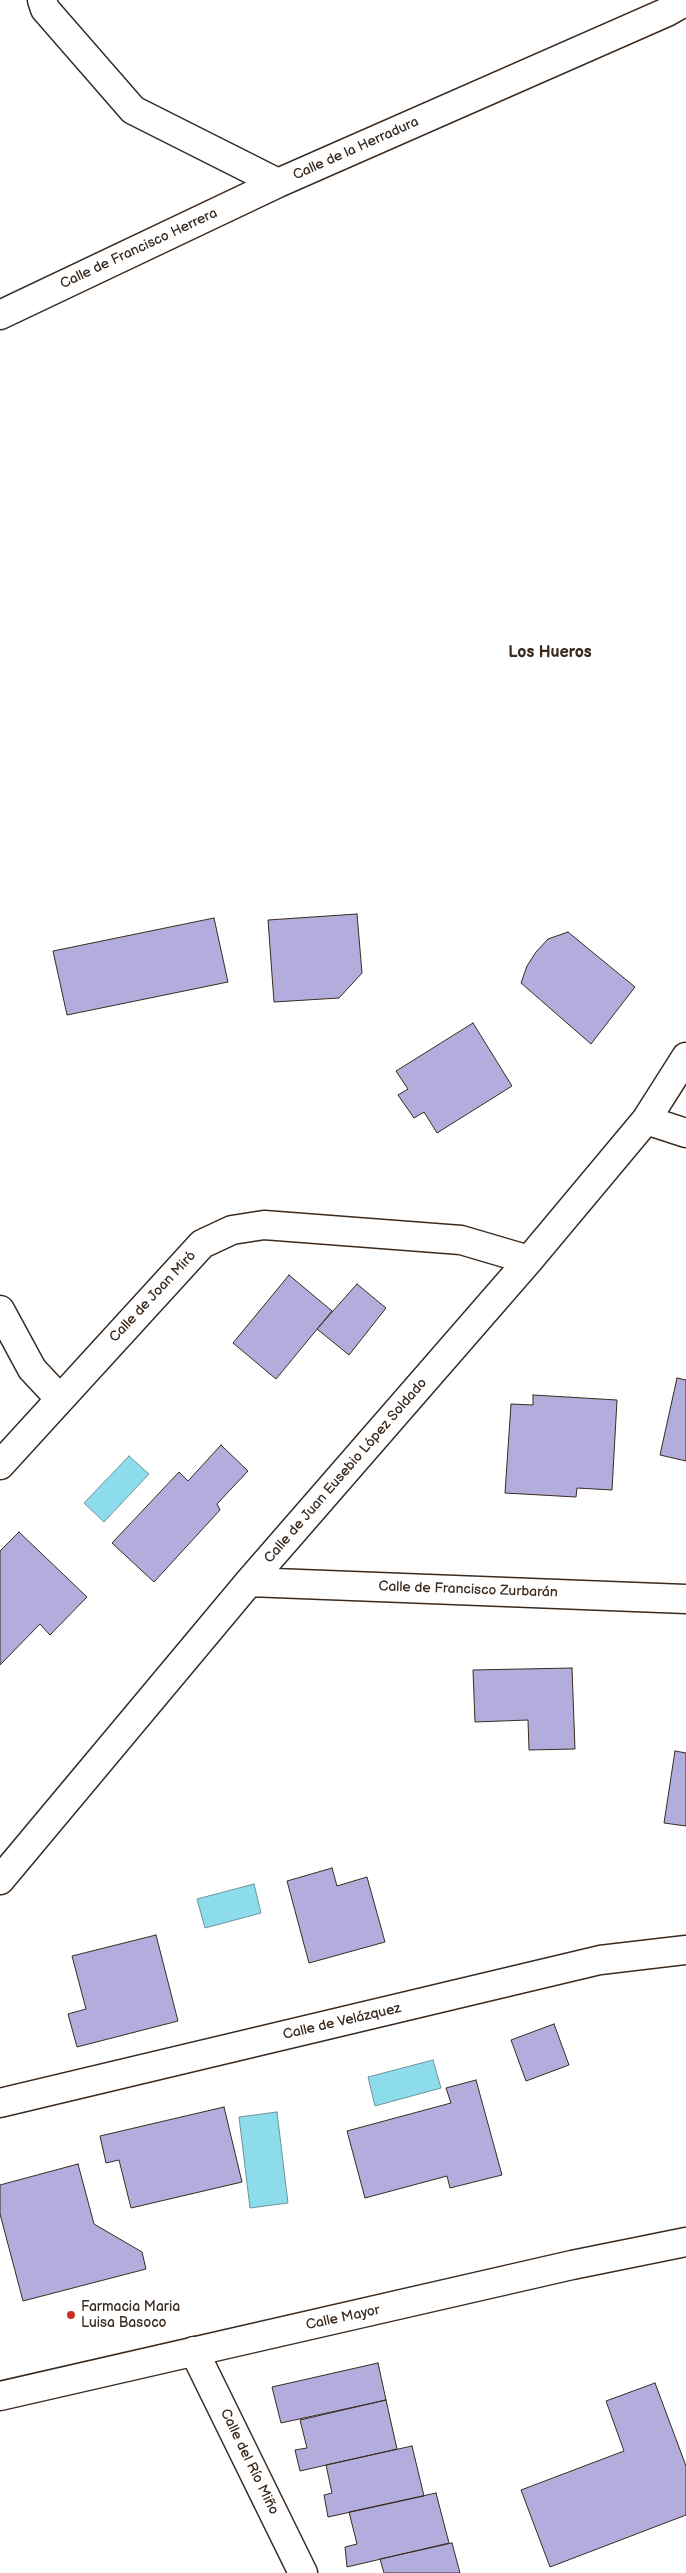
<!DOCTYPE html>
<meta charset="utf-8">
<style>
body{margin:0}
canvas{display:block;background:#fff}
</style>
<canvas width="686" height="2573"></canvas>
<script>
const c = document.querySelector('canvas').getContext('2d');
c.lineJoin = 'round';
function paint(path, color) {
  c.fillStyle = color;
  c.fill(path, 'evenodd');
}
function shape(rows) {
  const path = new Path2D();
  for (const r of rows) {
    path.moveTo(r[0], r[1]);
    for (let i = 2; i < r.length; i += 2) path.lineTo(r[i], r[i + 1]);
  }
  return path;
}
function stroke(path, color, width, dash) {
  c.strokeStyle = color;
  c.lineWidth = width;
  c.lineCap = dash ? 'butt' : 'round';
  c.setLineDash(dash || []);
  c.stroke(path);
}
function drawText(font, color, halo, rows, align = 'center') {
  c.font = font + ' "Balsamiq Sans",sans-serif';
  c.lineWidth = 4;
  c.setLineDash([]);
  c.textBaseline = 'middle';
  c.strokeStyle = halo;
  c.fillStyle = color;
  for (const [text, x, y, turn = 0] of rows) {
    c.save();
    c.translate(x, y);
    c.rotate((+turn || 0) * Math.PI / 180);
    c.textAlign = isNaN(turn) ? turn : align;
    if (halo) c.strokeText(text, 0, 0);
    c.fillText(text, 0, 0);
    c.restore();
  }
}
const water = shape([
 [129,1456,149,1474,104,1522,84,1503,129,1456],
 [254,1884,261,1913,205,1928,197,1899,254,1884],
 [433,2060,441,2088,375,2106,368,2077,433,2060],
 [277,2112,288,2203,250,2208,239,2117,277,2112]
]);
const building = shape([
 [357,914,362,973,339,998,274,1002,268,920,357,914],
 [214,918,228,982,67,1015,53,951,214,918],
 [568,932,635,987,591,1044,521,983,527,966,536,952,548,939,568,932],
 [473,1023,512,1086,437,1133,424,1112,414,1118,398,1095,408,1089,396,1071,473,1023],
 [289,1275,332,1311,276,1379,233,1343,289,1275],
 [357,1284,386,1308,349,1355,317,1329,357,1284],
 [677,1378,686,1380,686,1461,660,1455,677,1378],
 [533,1395,617,1400,612,1490,577,1488,576,1497,505,1493,511,1404,533,1405,533,1395],
 [221,1445,248,1471,217,1504,220,1510,154,1582,112,1543,179,1472,188,1481,221,1445],
 [19,1532,87,1597,50,1635,40,1624,0,1665,0,1551,19,1532],
 [572,1668,575,1749,529,1750,528,1720,475,1722,473,1670,572,1668],
 [675,1751,686,1753,686,1826,664,1823,675,1751],
 [332,1868,337,1886,367,1877,385,1942,309,1963,287,1881,332,1868],
 [156,1935,178,2021,77,2047,68,2014,86,2009,72,1956,156,1935],
 [554,2024,569,2065,526,2081,511,2040,554,2024],
 [476,2080,502,2175,450,2188,447,2176,365,2198,347,2131,451,2103,446,2088,476,2080],
 [224,2107,242,2182,131,2208,119,2160,106,2163,100,2136,224,2107],
 [78,2164,94,2224,142,2252,146,2269,23,2301,0,2214,0,2185,78,2164],
 [378,2363,386,2400,281,2423,272,2387,378,2363],
 [655,2383,686,2466,686,2515,550,2567,521,2490,624,2451,606,2401,655,2383],
 [386,2400,397,2449,300,2471,295,2450,307,2448,300,2420,386,2400],
 [412,2446,424,2496,328,2517,324,2495,332,2493,326,2465,412,2446],
 [436,2493,449,2543,347,2567,345,2547,357,2544,349,2512,436,2493],
 [452,2543,460,2573,384,2573,380,2559,452,2543]
]);
const street = shape([
 [42,0,45,9,133,110,278,183,667,12,686,1],
 [0,315,278,183],
 [646,1120,686,1133],
 [0,1310,32,1369,60,1399],
 [0,1465,202,1244,232,1230,264,1225,461,1240,529,1260],
 [249,1582,686,1599],
 [0,1880,249,1582,529,1260,646,1120,686,1057],
 [0,2103,600,1960,686,1950],
 [194,2351,303,2573]
]);
const secondary = shape([
 [0,2396,572,2265,686,2242]
]);
const markers = [
 [71,2315,5,"#c8321e"]
];
const streetNames = [
 ["Calle de la Herradura",356,149,-24],
 ["Calle de Francisco Herrera",139,249,-25],
 ["Calle de Joan Miró",153,1297,-47],
 ["Calle de Juan Eusebio López Soldado",346,1471,-49],
 ["Calle de Francisco Zurbarán",468,1590,2],
 ["Calle de Velázquez",342,2022,-13],
 ["Calle Mayor",343,2318,-12],
 ["Calle del Río Miño",249,2462,64]
];
const poiNames = [
 ["Farmacia Maria",81,2307],
 ["Luisa Basoco",81,2323]
];
const quarterNames = [
 ["Los Hueros",550,653]
];
paint(water, '#8ddceb');
stroke(water, '#6c9599', 1);
paint(building, '#b3adde');
stroke(building, '#3b2a1e', 1);
stroke(street, '#3b2a1e', 31);
stroke(secondary, '#3b2a1e', 31);
stroke(street, '#fff', 28);
stroke(secondary, '#fff', 28);
for (const [x, y, r, color] of markers) {
  const dot = new Path2D();
  dot.arc(x, y, r, 0, 2 * Math.PI);
  c.fillStyle = color;
  c.fill(dot);
  stroke(dot, '#fff', 2);
}
drawText('14px', '#3b2a1e', '#fff', streetNames);
drawText('14px', '#3b2a1e', '#fff', poiNames, 'left');
drawText('bold 16px', '#3b2a1e', '#fff', quarterNames);
</script>
